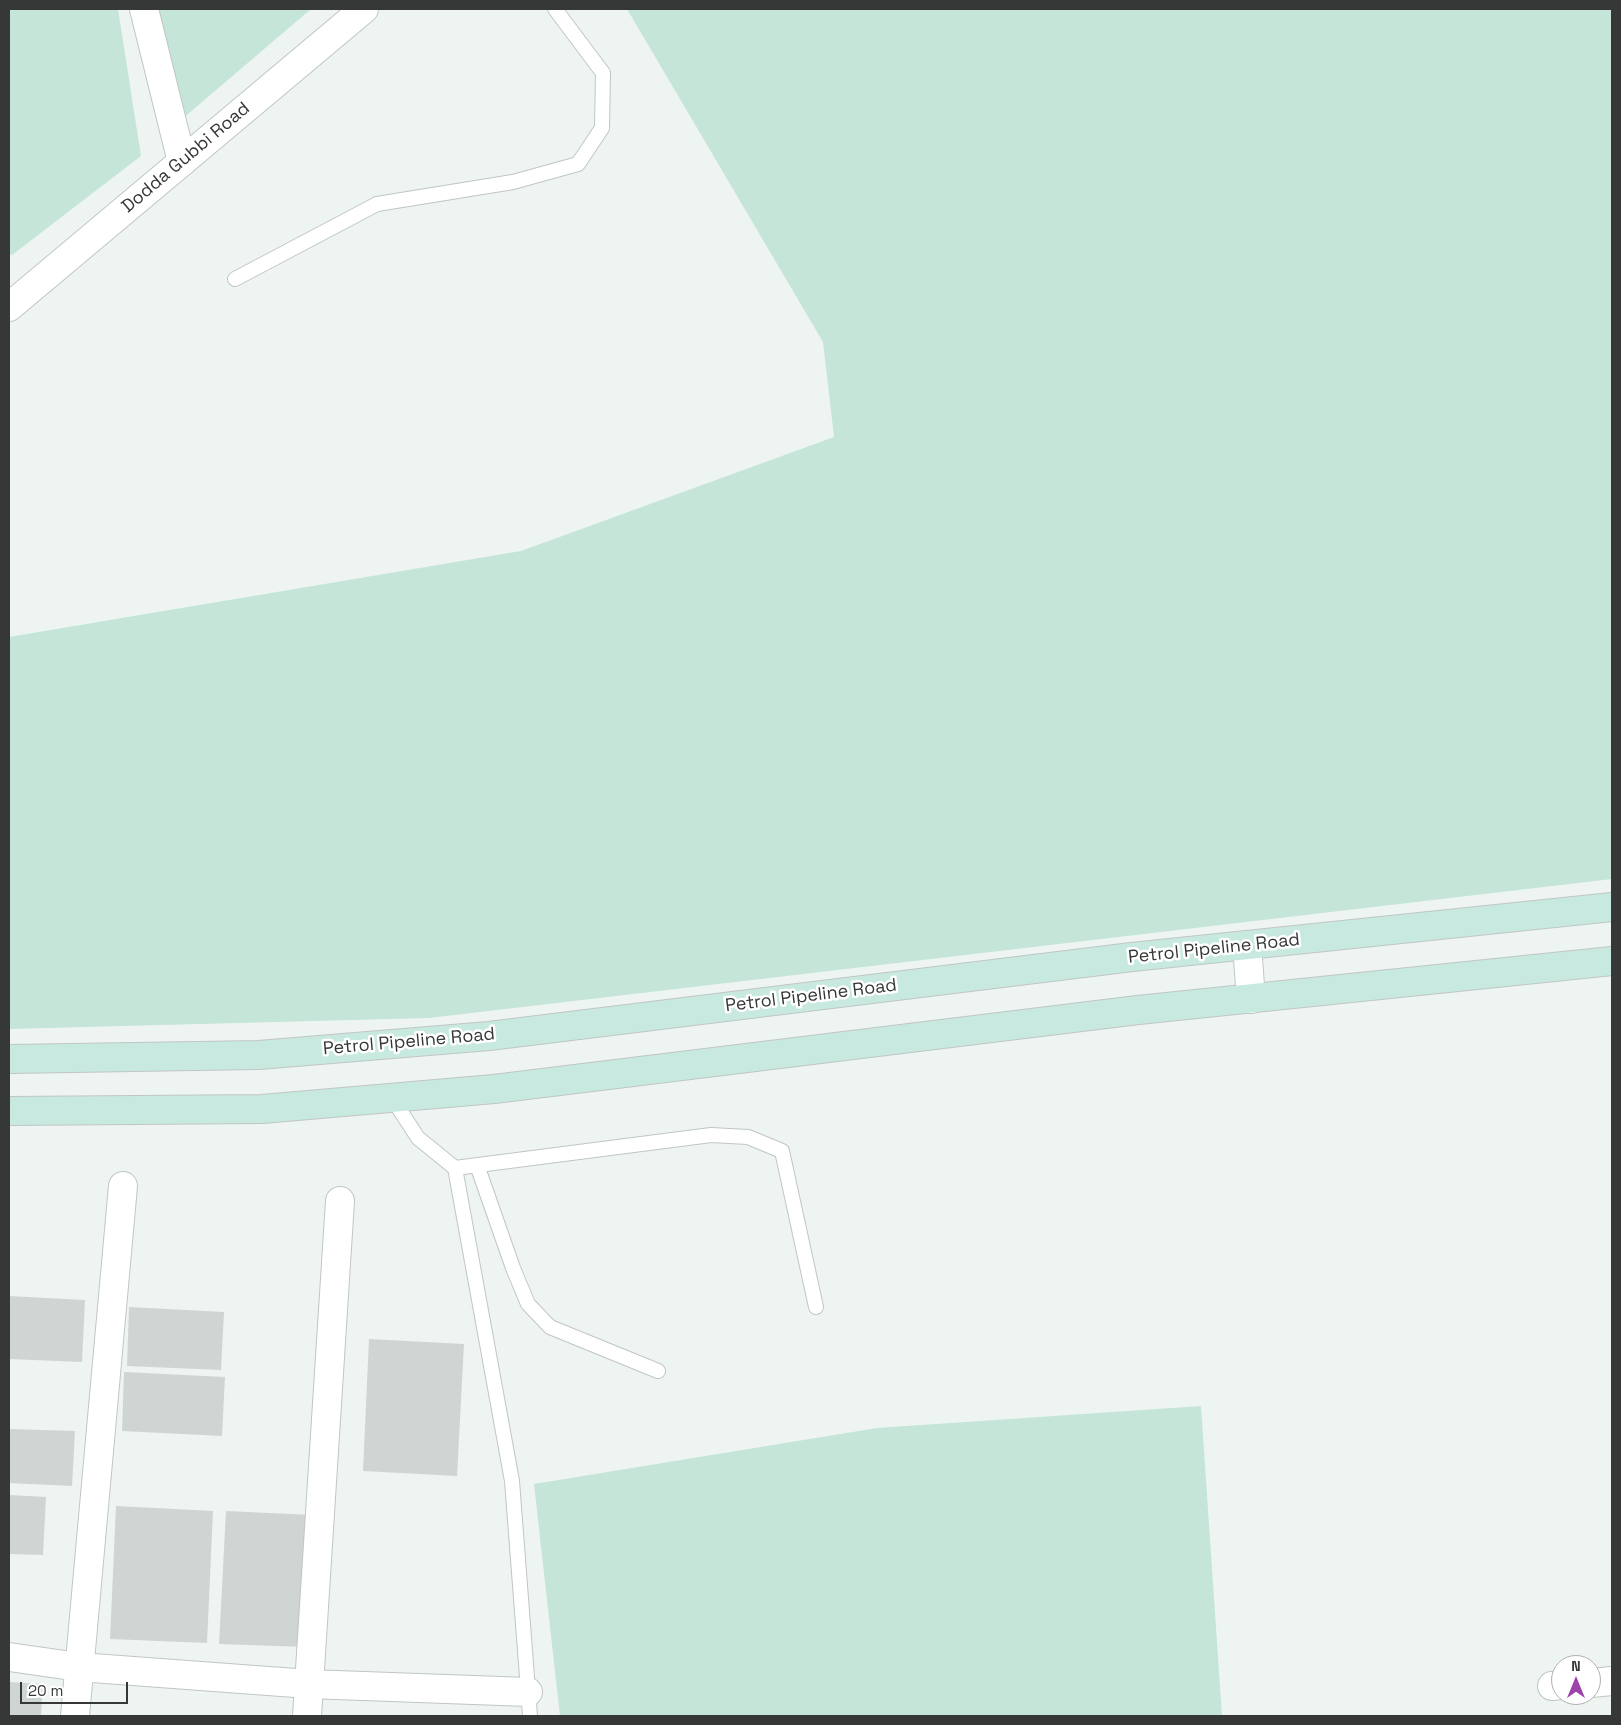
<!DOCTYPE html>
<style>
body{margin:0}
#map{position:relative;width:1621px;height:1725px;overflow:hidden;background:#eef4f2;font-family:"Space Grotesk",sans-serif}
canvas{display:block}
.frame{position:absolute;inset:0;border:10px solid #353837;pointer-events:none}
.north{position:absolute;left:1551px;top:1655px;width:50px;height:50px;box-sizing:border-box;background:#fff;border:1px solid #aeafaf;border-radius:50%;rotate:0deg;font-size:14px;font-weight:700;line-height:20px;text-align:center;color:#353837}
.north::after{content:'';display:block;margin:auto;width:18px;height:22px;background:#9e42ac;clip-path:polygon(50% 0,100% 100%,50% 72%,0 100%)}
.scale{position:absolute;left:20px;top:1682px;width:108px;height:22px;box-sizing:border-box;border:2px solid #353837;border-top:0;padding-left:6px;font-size:15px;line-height:18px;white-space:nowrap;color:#353837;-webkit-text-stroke:4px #fff;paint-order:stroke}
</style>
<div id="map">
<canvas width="1621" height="1725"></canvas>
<div class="frame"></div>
<div class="north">N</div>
<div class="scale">20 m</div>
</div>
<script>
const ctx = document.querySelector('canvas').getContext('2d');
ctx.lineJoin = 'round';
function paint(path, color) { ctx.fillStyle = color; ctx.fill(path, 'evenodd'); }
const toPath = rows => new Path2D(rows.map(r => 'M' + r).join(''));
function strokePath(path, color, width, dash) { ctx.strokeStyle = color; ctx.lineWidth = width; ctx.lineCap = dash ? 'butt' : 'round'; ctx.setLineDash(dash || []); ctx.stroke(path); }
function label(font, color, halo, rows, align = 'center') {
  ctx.font = font + ' "Space Grotesk",sans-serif'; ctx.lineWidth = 5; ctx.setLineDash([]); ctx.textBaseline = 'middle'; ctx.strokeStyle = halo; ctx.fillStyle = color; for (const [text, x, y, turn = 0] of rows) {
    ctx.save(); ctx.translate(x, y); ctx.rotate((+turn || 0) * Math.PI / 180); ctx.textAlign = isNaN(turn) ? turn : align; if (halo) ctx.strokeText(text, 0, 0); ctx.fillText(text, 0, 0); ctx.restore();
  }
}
const green = toPath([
 [9,9,118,9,141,156,12,255,9,254],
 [159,9,311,9,181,120],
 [627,9,1612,9,1612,879,429,1018,9,1029,9,637,521,551,834,437,823,342],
 [1201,1406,1222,1716,560,1716,534,1484,877,1428]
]);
const building = toPath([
 [9,1296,85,1300,82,1362,9,1359],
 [129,1307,224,1312,221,1370,127,1366],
 [369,1339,464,1344,457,1476,363,1471],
 [124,1372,225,1377,222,1436,122,1431],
 [9,1429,75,1431,72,1486,9,1483],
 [9,1495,46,1497,43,1555,9,1554],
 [116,1506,213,1511,207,1643,110,1639],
 [226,1511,313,1515,306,1647,219,1644],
 [9,1682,43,1684,41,1716,9,1716]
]);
const service = toPath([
 [235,279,377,204,513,182,578,164,602,128,603,73,555,9],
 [392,1098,418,1138,455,1168,711,1135,748,1137,782,1151,816,1307],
 [477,1165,513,1268,528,1304,550,1327,658,1371],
 [455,1168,512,1481,530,1716]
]);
const minor = toPath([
 [144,9,182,162],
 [9,1657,79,1667,309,1684,528,1692],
 [1591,1683,1612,1681],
 [1552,1686,1561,1685],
 [75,1716,123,1186],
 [307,1716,340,1201]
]);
const tertiary = toPath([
 [9,307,364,9],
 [1247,945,1251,999]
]);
const secondary = toPath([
 [9,1059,259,1055,489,1036,1132,957,1612,907],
 [9,1111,262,1109,494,1089,1138,1010,1612,961]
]);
const streetNames = [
 ["Dodda Gubbi Road",186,158,-40],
 ["Petrol Pipeline Road",1214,949,-6],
 ["Petrol Pipeline Road",811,996,-7],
 ["Petrol Pipeline Road",409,1042,-5]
];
paint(green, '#c5e5d9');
paint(building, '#cfd5d3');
strokePath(service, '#c0c6c4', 16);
strokePath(minor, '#c0c6c4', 30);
strokePath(tertiary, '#c0c6c4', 30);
strokePath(secondary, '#c0c6c4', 30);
strokePath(service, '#fff', 14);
strokePath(minor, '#fff', 28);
strokePath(tertiary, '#fff', 28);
strokePath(secondary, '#c8e9e0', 28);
label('18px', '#353837', '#fff', streetNames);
</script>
